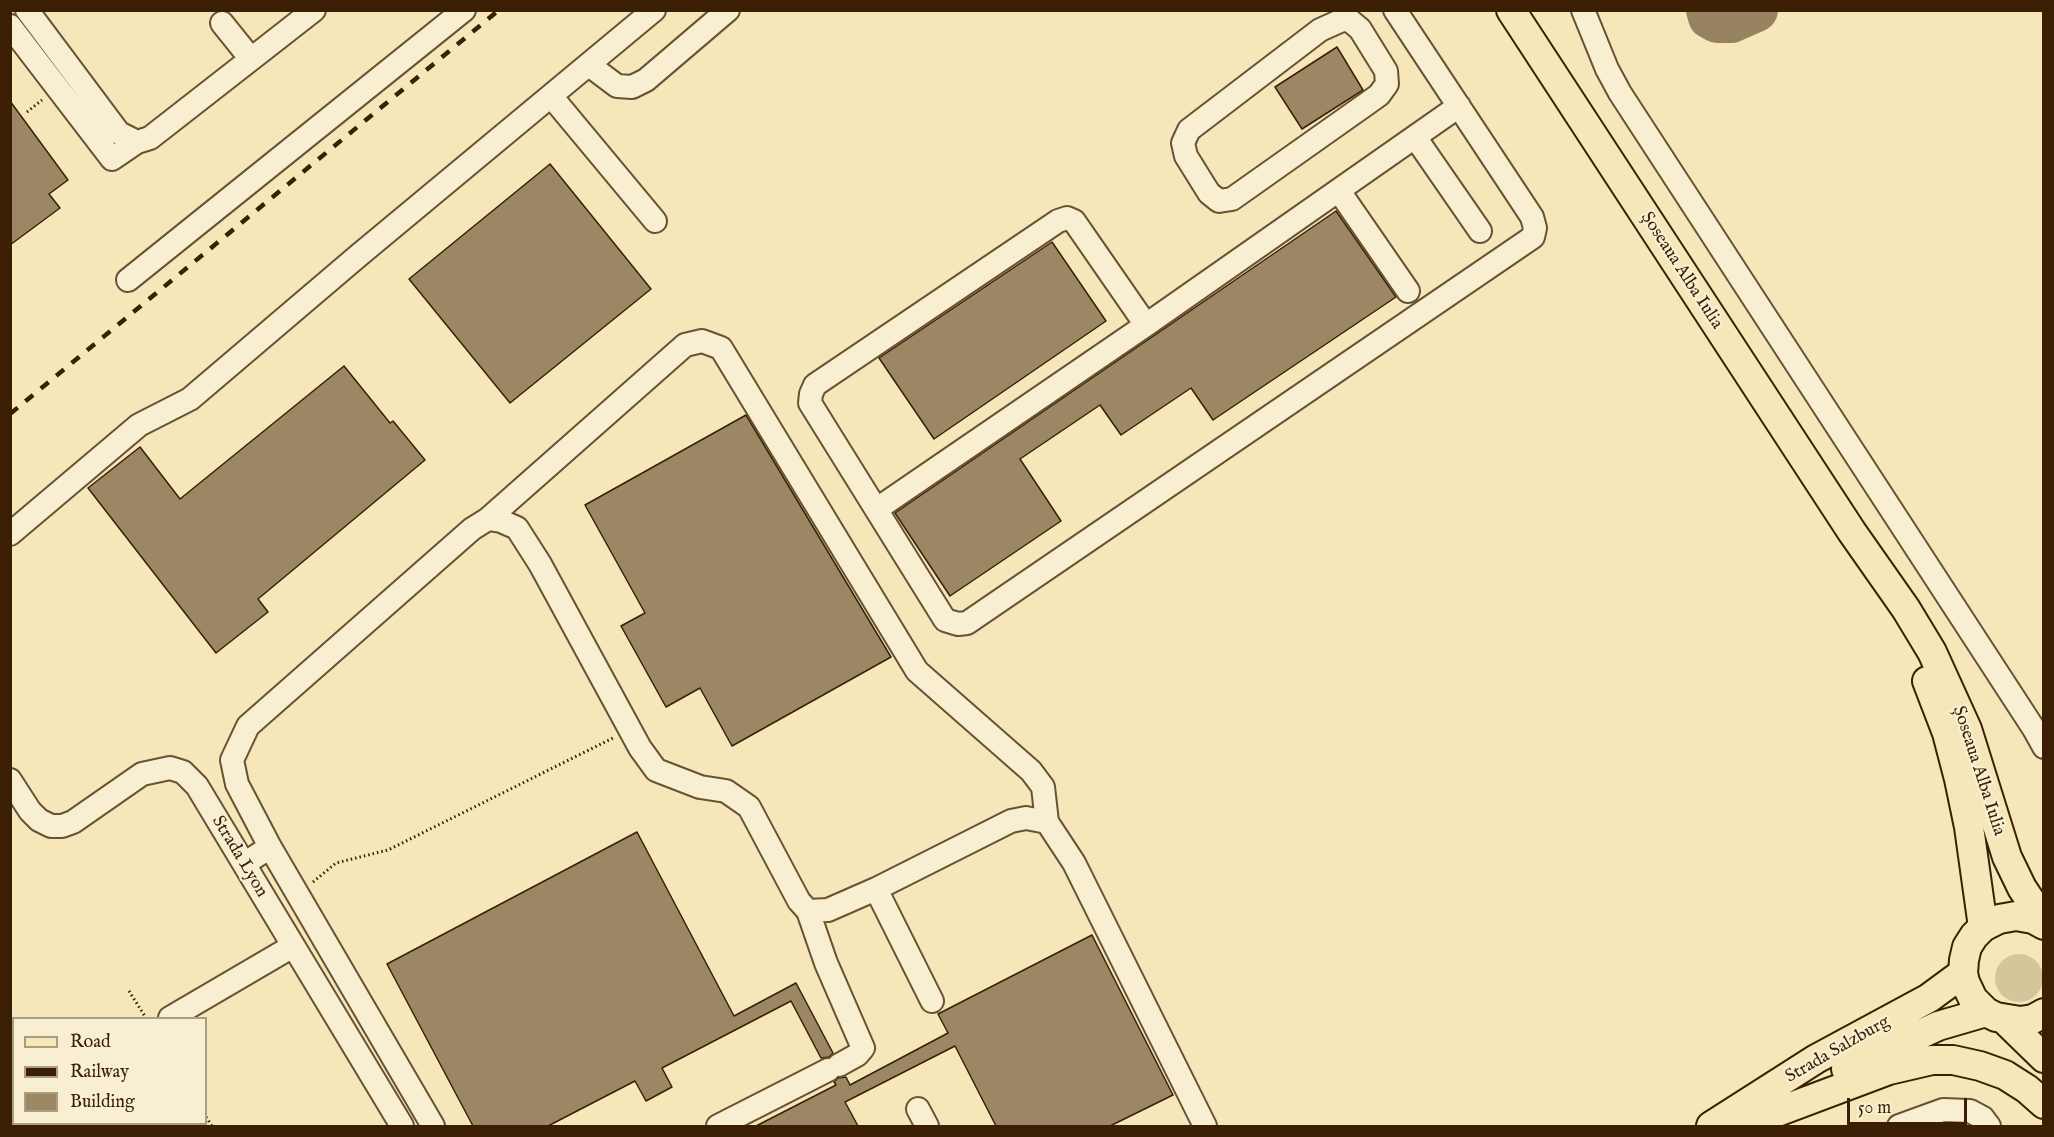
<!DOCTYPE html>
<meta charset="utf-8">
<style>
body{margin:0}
#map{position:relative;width:2054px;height:1137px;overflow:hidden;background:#f5e7ba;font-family:"IM FELL English",serif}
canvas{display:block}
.frame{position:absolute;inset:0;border:12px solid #3a1f05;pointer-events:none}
.legend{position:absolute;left:12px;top:1017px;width:195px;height:108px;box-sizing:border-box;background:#f8efd2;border:2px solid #ac9c80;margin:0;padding:8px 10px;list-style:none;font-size:18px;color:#3a1f05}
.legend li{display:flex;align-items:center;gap:12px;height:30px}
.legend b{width:30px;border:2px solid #ac9c80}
.scale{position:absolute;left:1847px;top:1098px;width:120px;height:27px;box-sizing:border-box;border:3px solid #3a1f05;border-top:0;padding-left:8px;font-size:18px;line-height:21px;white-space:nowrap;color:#3a1f05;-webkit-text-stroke:4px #f8efd2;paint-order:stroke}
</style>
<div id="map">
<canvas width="2054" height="1137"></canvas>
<div class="frame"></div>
<ul class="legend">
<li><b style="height:8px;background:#f5e7ba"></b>Road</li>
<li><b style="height:8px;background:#3a1f05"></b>Railway</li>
<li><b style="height:16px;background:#9b8763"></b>Building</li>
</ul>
<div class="scale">50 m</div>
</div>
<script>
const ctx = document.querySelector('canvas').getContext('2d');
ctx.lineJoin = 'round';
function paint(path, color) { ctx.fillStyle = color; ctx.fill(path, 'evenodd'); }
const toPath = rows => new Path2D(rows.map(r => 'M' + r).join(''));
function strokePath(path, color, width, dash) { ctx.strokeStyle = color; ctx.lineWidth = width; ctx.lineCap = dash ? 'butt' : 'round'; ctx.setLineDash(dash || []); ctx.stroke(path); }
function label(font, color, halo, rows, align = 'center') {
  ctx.font = font + ' "IM FELL English",serif'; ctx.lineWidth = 4.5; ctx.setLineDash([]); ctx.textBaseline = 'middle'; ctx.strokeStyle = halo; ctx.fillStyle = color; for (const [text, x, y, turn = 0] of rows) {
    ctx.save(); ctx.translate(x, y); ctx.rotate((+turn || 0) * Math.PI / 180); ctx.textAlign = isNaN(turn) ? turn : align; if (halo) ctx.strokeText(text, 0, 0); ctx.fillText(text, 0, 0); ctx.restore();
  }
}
const green = toPath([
 '1995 978a24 24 0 1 1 48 0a24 24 0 1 1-48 0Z'
]);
const taxiway = toPath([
 [1708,10,1710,17,1717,21,1731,21,1756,10]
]);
const building = toPath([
 [1337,47,1363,90,1302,129,1275,87,1337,47],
 [10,101,68,180,49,194,60,208,10,245,10,101],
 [550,164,651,289,510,403,409,279,550,164],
 [1336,211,1396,297,1213,420,1191,388,1121,435,1100,405,1020,459,1061,521,950,596,895,513,1336,211],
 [1052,242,1106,321,934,439,879,358,1052,242],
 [344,366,390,423,393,421,425,460,258,599,268,612,216,653,88,488,140,447,180,499,344,366],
 [746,415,891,657,732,746,700,688,666,707,621,626,645,613,585,505,746,415],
 [637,832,734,1016,796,983,833,1053,829,1057,821,1058,791,1001,662,1068,672,1087,646,1101,635,1081,548,1126,473,1126,387,964,637,832],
 [1092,935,1173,1095,1110,1126,996,1126,955,1046,845,1102,858,1126,756,1126,836,1085,834,1082,838,1078,846,1077,850,1085,948,1033,938,1014,1092,935]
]);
const path = toPath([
 [27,112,42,100],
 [313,882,336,863,388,850,613,738],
 [129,991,146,1018],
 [206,1117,212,1126],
 [182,1124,183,1126]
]);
const minor = toPath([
 [27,10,119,133,137,142,150,138,314,10],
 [1583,10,1607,69,1620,93,2034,729,2044,747],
 [1348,19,1360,29,1386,71,1387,84,1379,95,1365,105,1232,199,1219,201,1209,193,1186,156,1183,143,1189,130,1320,30,1340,21,1348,19],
 [222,23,251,59],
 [10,26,112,159,137,142],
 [589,65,617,86,632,87,646,80,728,10],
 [551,96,655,221],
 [1415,137,1480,231],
 [1339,191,1408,291],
 [128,280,464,10],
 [1146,325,1074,221,1067,218,1058,221,815,385,811,394,810,403,945,620,958,624,967,623,1533,237,1535,228,1532,217,1395,10],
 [877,509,1146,325,1459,106],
 [488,519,685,345,702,341,721,348,917,671,1031,771,1043,787,1047,822],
 [10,534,139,425,190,399,358,256,654,10],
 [10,780,30,811,39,820,51,826,62,826,73,822,142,774,170,768,183,772,197,786,402,1126],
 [270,847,433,1126],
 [244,864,270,847,237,784,232,760,248,726,472,529,488,519,501,521,517,528,540,564,640,748,656,770,700,787,726,791,749,807,799,901,808,911,828,910,876,889,1011,821,1026,818,1047,822,1074,863,1205,1126],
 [876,889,932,1001],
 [808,911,826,963,863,1048,857,1055,839,1065],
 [170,1018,293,946],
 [918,1109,927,1126],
 [10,1115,14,1113],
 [74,1124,75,1126],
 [718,1126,828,1070],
 [1899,1126,1943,1110,1970,1111,1983,1118,1989,1126]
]);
const major = toPath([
 [1511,10,1852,532,1906,609,1932,652,1967,729,2007,857,2022,888,2044,921],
 [1927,681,1947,733,1959,779,1969,827,1983,927],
 [2044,925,2033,919,2016,916,1999,919,1983,927,1974,936,1967,947,1964,960,1963,973,1965,982,1973,999,1986,1012,1996,1017,2020,1021,2033,1019,2044,1013],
 [2006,1021,2044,1058],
 [1846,1069,1938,1026,1986,1012],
 [1711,1126,1816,1059,1929,998,1963,973],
 [1740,1126,1889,1070,1932,1060,1953,1060,1980,1066,2005,1075,2027,1089,2044,1104]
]);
const rail = toPath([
 [10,414,499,10]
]);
const streetNames = [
 ["Șoseaua Alba Iulia",1681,271,57],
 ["Șoseaua Alba Iulia",1978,771,72],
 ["Strada Lyon",239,857,59],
 ["Strada Salzburg",1838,1050,-30]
];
paint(green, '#d5c59b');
strokePath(taxiway, '#988360', 44);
paint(building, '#9b8763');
strokePath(building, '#3a1f05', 1.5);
strokePath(minor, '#695132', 26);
strokePath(major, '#3a1f05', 32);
strokePath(path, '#3a1f05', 3, [1.5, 3]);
strokePath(minor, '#f8efd2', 22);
strokePath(major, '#f5e7ba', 28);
strokePath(rail, '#3a1f05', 4.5, [10, 10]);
label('18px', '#3a1f05', '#f8efd2', streetNames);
</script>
